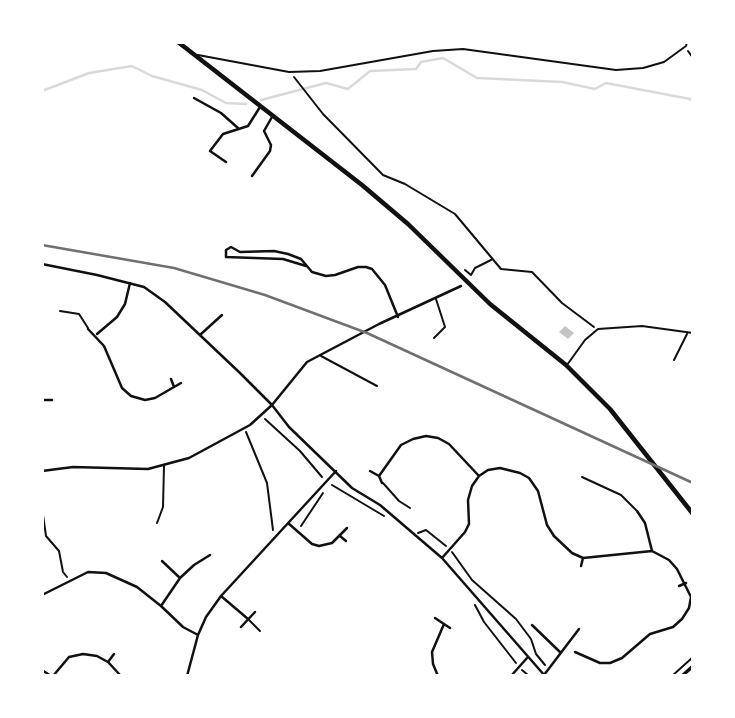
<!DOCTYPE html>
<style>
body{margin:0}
#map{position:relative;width:735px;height:718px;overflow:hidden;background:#fff;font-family:Barlow,sans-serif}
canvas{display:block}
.frame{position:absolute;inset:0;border:44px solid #fff;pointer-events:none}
</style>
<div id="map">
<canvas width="735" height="718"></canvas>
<div class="frame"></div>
</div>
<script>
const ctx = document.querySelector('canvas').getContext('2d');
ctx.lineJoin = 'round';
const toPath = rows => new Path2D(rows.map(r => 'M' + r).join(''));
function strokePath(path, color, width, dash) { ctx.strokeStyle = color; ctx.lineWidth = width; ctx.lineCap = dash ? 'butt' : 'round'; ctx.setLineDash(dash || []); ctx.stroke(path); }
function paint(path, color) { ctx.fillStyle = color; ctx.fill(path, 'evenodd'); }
const stream = toPath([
 [42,91,89,73,132,66,152,76,202,90,226,103,246,104],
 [261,100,326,83,348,89,370,71,416,69,421,62,443,58,477,78,562,82,595,89,606,83,690,99,693,102]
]);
const building = toPath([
 [565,326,574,333,568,339,559,332]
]);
const path = toPath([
 [688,51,693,58],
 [294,77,323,114,383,175,405,184,455,214,501,269,532,272,562,303,594,327],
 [465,270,471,275,475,268,491,260],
 [265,419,300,451,322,477],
 [246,432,267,483,273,530],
 [332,485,384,516],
 [42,508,46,536,59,551,63,572,67,577],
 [301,526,323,493],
 [418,533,426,530,446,546],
 [452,552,472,580,516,619,531,639,536,654,545,665],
 [475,605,484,622,516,663],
 [522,670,529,676],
 [672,676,693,657]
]);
const service = toPath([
 [198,55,289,72,320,71,433,51,463,49,616,70,643,68,664,62,686,46,687,42],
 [60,311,79,314,88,328],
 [434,338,445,327,436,299],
 [321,356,377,386],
 [674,360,687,334],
 [567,365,585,340,598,329,642,326,693,333],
 [582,477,621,495,636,510],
 [383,483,399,501,410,508],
 [157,523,163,507,164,466],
 [249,620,260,631]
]);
const minor = toPath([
 [194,98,221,113,238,128],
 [226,162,210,151,223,134,248,126,260,107],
 [252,176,270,151,271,145,264,131,272,117],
 [42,264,97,275,144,287,165,302,240,373,272,405,289,427,352,488,380,505,442,558,545,676],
 [306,266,283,259,226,257,226,250,231,247,240,252,274,251,288,254,301,259,312,272,326,276,335,275,358,267,366,267,372,269,385,285,398,317],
 [88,329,104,346,122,388,131,396,145,400,155,398,181,383],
 [97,334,117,317,125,304,130,283],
 [201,334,222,315],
 [171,379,174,387],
 [42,400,52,400],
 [42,471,73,467,148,469,189,458,250,425,272,405,307,362,379,324,461,286],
 [370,471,379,476,382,483],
 [379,476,401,445,413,439,426,436,438,438,449,444,479,476],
 [637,511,645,523,652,551],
 [288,523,312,544,319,546,332,543,347,528],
 [340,536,346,541],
 [442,558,465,532,469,524,468,500,472,486,479,476,488,470,500,468,520,473,529,478,538,491,547,525,554,536,572,553,583,558,652,551,669,560,677,569,691,597,689,608,682,619,673,627,650,634,622,658,610,663,600,663,575,652],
 [162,561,180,578],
 [581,566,583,558],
 [679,586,686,583],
 [42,595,88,572,106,573,137,587,161,606,183,627,198,635],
 [221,596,248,619],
 [161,606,180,578,194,565,210,555],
 [435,618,450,628],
 [532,625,561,653],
 [241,627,255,612],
 [108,662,114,654],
 [42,670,51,676],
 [544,675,579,629],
 [53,676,69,657,83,654,97,656,108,662,121,676],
 [187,676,198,635,206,617,221,596,336,471],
 [438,676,433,664,432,652,444,624],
 [511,676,527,658]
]);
const tertiary = toPath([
 [682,676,693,666]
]);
const primary = toPath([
 [178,42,362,185,408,224,490,304,566,365,610,409,693,514]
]);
const rail = toPath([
 [42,245,174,268,265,295,367,333,693,483]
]);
strokePath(stream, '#d9d9d9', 2.5);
paint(building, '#c4c4c4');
strokePath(path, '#111', 2);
strokePath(service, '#111', 2);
strokePath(minor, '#111', 2.5);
strokePath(tertiary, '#111', 3.5);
strokePath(primary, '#111', 4.5);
strokePath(rail, '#707070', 2.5);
</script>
